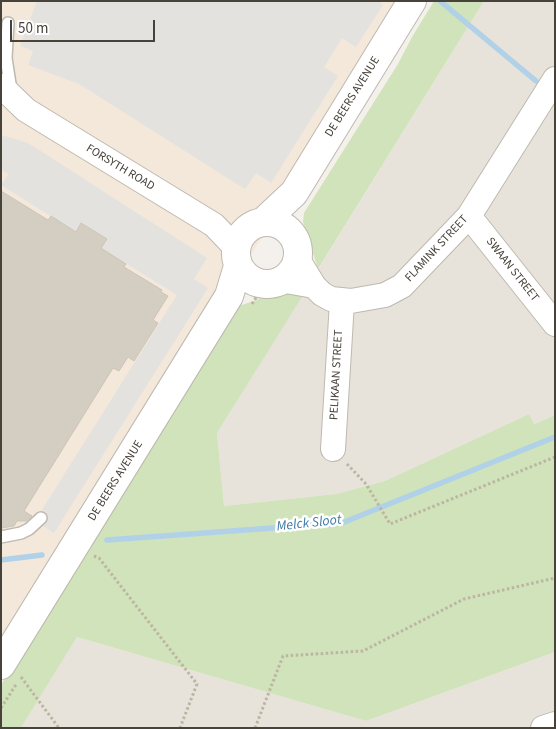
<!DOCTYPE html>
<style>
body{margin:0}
#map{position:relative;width:556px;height:729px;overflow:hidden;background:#f4f1ec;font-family:"Source Sans 3",sans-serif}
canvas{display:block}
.frame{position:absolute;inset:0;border:2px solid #47423a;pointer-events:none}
.scale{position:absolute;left:10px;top:20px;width:145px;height:22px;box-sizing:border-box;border:2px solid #47423a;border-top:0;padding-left:6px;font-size:15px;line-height:18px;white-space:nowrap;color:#47423a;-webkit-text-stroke:4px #fff;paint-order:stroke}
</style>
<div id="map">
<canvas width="556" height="729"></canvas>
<div class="frame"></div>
<div class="scale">50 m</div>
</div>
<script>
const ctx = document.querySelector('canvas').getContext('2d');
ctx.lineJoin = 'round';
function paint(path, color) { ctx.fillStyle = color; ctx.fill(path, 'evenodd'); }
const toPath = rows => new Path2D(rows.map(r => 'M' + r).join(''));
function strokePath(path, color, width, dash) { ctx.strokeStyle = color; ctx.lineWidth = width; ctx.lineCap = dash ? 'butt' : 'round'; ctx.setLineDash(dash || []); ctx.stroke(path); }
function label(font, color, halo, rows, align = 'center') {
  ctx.font = font + ' "Source Sans 3",sans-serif'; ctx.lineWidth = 5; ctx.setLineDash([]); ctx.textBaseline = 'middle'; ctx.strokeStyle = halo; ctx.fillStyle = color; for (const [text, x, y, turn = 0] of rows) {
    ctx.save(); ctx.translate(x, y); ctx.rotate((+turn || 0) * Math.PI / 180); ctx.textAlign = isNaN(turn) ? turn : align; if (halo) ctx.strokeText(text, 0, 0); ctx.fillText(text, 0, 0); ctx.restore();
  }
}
const residential = toPath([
 [484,1,555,1,555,415,533,424,529,414,385,481,336,494,224,506,217,433],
 [77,637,366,721,555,652,555,728,21,728]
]);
const commercial = toPath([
 [1,1,408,1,1,659]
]);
const green = toPath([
 [434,1,484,1,318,269,303,222,304,213,398,64,412,37],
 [305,292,217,433,224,506,336,494,385,481,529,414,534,424,555,415,555,652,366,721,77,637,21,728,1,728,1,685,236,307,268,296]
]);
const parking = toPath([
 [37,1,378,1,383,5,356,47,342,38,324,67,338,76,271,183,256,173,245,189,79,84,28,65,33,51,20,46],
 [1,135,28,143,207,258,194,279,208,288,54,533,35,521,177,295,101,248,106,239,82,223,76,232,1,185,9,174,1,170]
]);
const stream = toPath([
 [440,1,536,81],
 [107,540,342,523,555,437],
 [1,560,42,555]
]);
const building = toPath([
 [1,191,48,220,51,216,76,232,81,223,107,239,101,248,126,264,124,267,162,290,161,292,168,296,153,320,158,323,134,361,128,357,119,371,113,368,24,511,32,516,26,521,17,521,14,526,1,528,1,191]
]);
const path = toPath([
 [252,304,262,288],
 [347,464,366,484,390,524,555,457],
 [94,556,99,558,197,684,180,728],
 [21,677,59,728],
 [1,708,17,683],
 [255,728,283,656,363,651,464,599,555,578]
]);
const service = toPath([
 [8,23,6,58,11,90],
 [1,537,21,533,29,529,41,518]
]);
const minor = toPath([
 [1,86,26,110,214,225,236,248],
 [469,216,555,324],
 [297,258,314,286,322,294,331,299,351,301,385,295,402,286,469,216,555,79],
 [280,280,314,286],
 [333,449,342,302],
 [543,728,555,724]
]);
const tertiary = toPath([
 [263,222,294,193,412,1],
 '236 253a31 31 0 1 1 62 0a31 31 0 1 1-62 0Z',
 [1,665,229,296,238,266]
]);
const streetNames = [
 ["DE BEERS AVENUE",353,97,-58],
 ["FORSYTH ROAD",120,168,31],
 ["FLAMINK STREET",437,249,-47],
 ["SWAAN STREET",512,270,52],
 ["PELIKAAN STREET",337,375,-87],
 ["DE BEERS AVENUE",116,481,-58]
];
const waterNames = [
 ["Melck Sloot",309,524,-6]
];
paint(residential, '#e7e3da');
paint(commercial, '#f3e8da');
paint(green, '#d0e3ba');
paint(parking, '#e3e2df');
strokePath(stream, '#b0d1e8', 5.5);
paint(building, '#d4cdc2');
strokePath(building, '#cec5b6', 1);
strokePath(service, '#beb9af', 14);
strokePath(minor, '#beb9af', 26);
strokePath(tertiary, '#beb9af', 30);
strokePath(path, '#beb4a2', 3, [2.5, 2.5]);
strokePath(service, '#fff', 11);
strokePath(minor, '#fff', 24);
strokePath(tertiary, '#fff', 28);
label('12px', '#47423a', '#fff', streetNames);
label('italic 14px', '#3f7ba7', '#fff', waterNames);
</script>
